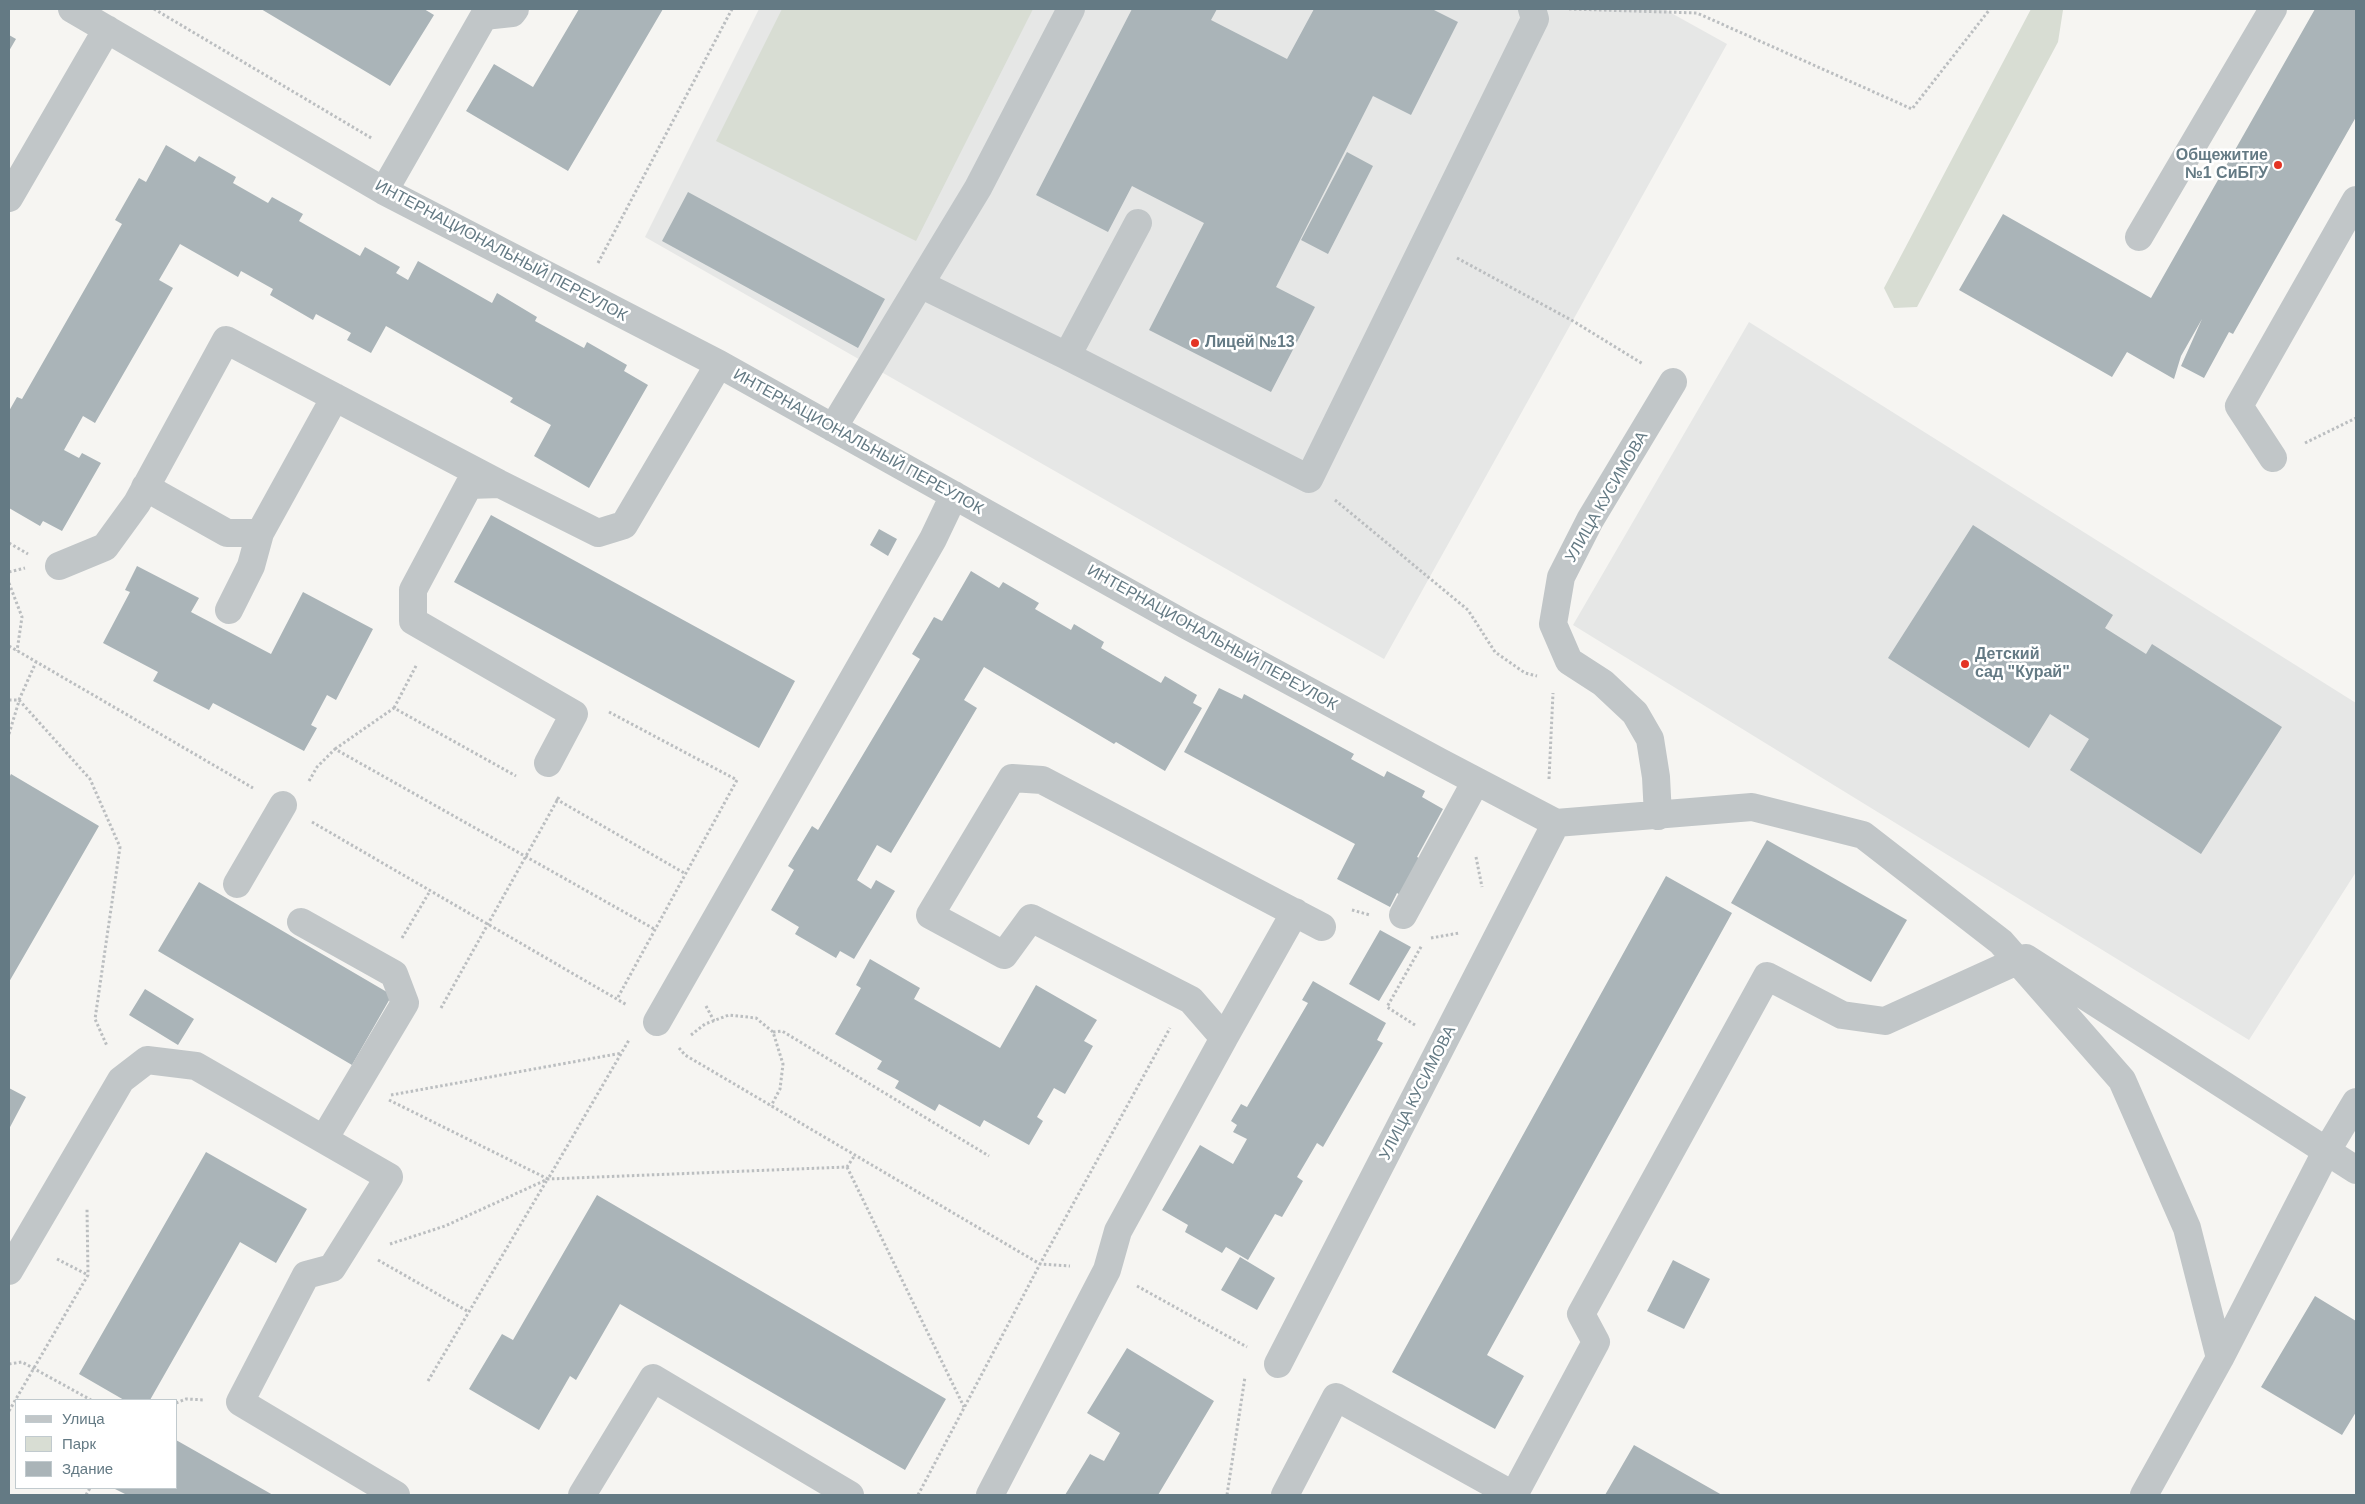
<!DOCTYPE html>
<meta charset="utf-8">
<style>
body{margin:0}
#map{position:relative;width:2365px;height:1504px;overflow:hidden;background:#f6f5f2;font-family:Helvetica,sans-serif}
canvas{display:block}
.frame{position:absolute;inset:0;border:10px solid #647a84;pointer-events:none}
.legend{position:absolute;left:15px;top:1399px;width:162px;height:90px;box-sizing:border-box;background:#fff;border:1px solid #c1cace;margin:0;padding:6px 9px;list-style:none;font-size:15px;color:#647a84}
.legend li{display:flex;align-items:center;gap:10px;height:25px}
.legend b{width:25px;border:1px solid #c1cace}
</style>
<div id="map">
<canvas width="2365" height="1504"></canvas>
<div class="frame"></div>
<ul class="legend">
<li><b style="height:6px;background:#c1c6c8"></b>Улица</li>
<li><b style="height:14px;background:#d8ddd3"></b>Парк</li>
<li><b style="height:14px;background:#aab4b8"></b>Здание</li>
</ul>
</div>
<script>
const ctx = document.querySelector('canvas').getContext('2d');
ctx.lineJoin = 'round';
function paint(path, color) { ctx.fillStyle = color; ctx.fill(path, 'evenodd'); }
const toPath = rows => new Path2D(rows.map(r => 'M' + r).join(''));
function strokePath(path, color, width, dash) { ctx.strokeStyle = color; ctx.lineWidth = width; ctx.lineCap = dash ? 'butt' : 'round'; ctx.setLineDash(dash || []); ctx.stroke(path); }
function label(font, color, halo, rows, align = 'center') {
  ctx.font = font + ' Helvetica,sans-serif'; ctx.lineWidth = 5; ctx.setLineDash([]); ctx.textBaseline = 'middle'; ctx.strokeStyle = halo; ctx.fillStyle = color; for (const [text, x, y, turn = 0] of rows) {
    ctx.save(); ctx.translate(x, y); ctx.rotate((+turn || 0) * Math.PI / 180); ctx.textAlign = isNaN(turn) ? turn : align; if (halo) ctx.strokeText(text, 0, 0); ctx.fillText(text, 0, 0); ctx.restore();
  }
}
const built = toPath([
 [759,9,1664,9,1727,44,1384,659,645,237],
 [1749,322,2356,703,2356,872,2249,1040,1573,625]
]);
const green = toPath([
 [782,9,1033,9,916,241,716,141],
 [2031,9,2063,10,2058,42,1917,307,1894,308,1884,288]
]);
const building = toPath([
 [261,9,424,9,434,15,390,86],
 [579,9,663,9,568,171,466,111,494,64,533,87],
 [1132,9,1217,9,1211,20,1287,59,1314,9,1432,9,1458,22,1411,115,1373,96,1276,287,1315,307,1271,392,1149,330,1204,223,1132,186,1108,232,1036,195],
 [2315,9,2356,9,2356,117,2233,334,2229,332,2204,378,2181,366,2202,319,2181,356,2174,379,2127,352,2112,377,1959,290,2003,214,2151,298],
 [9,35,16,39,9,51],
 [166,145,195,162,199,156,236,177,233,183,268,203,272,197,303,214,299,221,360,256,365,247,400,267,396,273,408,280,418,261,492,303,497,293,537,317,535,321,584,348,587,342,627,365,624,371,648,385,589,488,534,456,551,425,510,402,513,398,386,326,371,353,347,340,351,333,316,314,313,320,270,295,273,289,241,271,238,277,180,244,159,280,173,288,95,423,83,416,64,450,79,458,82,453,101,463,62,531,43,521,40,526,9,508,9,411,17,397,22,399,122,224,115,220,139,178,146,182],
 [1347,152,1373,166,1328,254,1301,240],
 [688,192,885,299,858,348,662,241],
 [491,515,795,681,759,748,454,582],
 [1973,525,2113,615,2105,628,2146,654,2152,644,2282,727,2201,854,2070,770,2089,739,2050,714,2029,748,1888,658],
 [879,529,897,539,888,556,870,545],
 [137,566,199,598,191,612,271,654,303,592,373,629,336,700,327,695,311,725,317,728,304,751,213,703,209,710,153,681,158,672,103,643,130,592,125,590],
 [971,571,999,588,1003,582,1039,603,1035,609,1071,630,1074,624,1104,642,1101,648,1161,683,1165,676,1197,695,1193,703,1202,708,1165,771,1116,742,1114,744,984,667,964,700,977,708,891,853,877,845,857,880,871,889,876,880,895,891,854,959,840,951,836,958,795,934,799,927,771,910,794,870,788,866,812,826,818,830,920,659,912,654,934,617,942,621],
 [1219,688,1242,699,1244,694,1354,754,1351,759,1384,777,1387,771,1425,791,1422,797,1443,809,1417,857,1423,860,1403,897,1397,893,1390,907,1337,879,1355,844,1184,752],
 [11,774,99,826,9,982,9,778],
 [1767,840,1907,920,1871,982,1731,903],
 [1666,876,1732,913,1487,1355,1524,1376,1495,1429,1392,1372],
 [199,882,392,995,352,1065,158,951],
 [1380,930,1411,947,1379,1001,1349,984],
 [870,959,920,988,914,999,1000,1048,1036,985,1097,1020,1084,1041,1093,1046,1065,1094,1054,1088,1037,1117,1043,1121,1029,1145,984,1120,980,1127,939,1104,935,1111,895,1088,899,1081,877,1069,882,1061,835,1034,861,988,856,985],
 [1313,981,1386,1023,1377,1040,1383,1043,1323,1147,1317,1143,1297,1177,1303,1181,1282,1217,1275,1214,1248,1260,1226,1247,1222,1253,1185,1232,1188,1225,1162,1210,1200,1145,1233,1164,1247,1139,1233,1132,1237,1125,1231,1121,1241,1104,1247,1107,1308,1003,1302,1000],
 [145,989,194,1019,178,1045,129,1015],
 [9,1088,26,1097,9,1129],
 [206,1152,307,1209,276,1263,240,1242,150,1400,124,1400,79,1374],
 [597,1195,946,1399,905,1470,620,1304,576,1380,570,1376,539,1430,469,1389,502,1334,513,1340],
 [1240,1257,1275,1278,1257,1310,1221,1290],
 [1673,1260,1710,1279,1684,1329,1647,1311],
 [2315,1296,2356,1321,2356,1412,2342,1435,2261,1387],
 [1127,1348,1214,1401,1158,1495,1065,1495,1090,1454,1104,1461,1120,1433,1087,1413],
 [176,1440,273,1495,127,1495,113,1488,176,1488],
 [1634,1445,1722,1495,1605,1495]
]);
const path = toPath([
 [154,9,373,139],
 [1569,9,1697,13,1912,109,1990,9],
 [1457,258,1573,321,1643,364],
 [598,263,732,9],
 [2305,443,2356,418],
 [1335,500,1468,610,1495,652,1525,673,1537,676],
 [9,543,28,554],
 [9,572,25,568],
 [9,583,22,617,17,651],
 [9,646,253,788],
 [9,700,19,700,36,662],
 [19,700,90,779,120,847,95,1019,107,1046],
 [394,708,417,664],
 [609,712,737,780,617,999],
 [9,734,19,701],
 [335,749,394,708,516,776],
 [1549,779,1553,693],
 [309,781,317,767,335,749,656,930],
 [556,799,686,874],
 [312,822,627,1005],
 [1476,857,1482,887],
 [1352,910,1370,915],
 [402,938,430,891],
 [1431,938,1459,933],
 [706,1006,714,1021],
 [441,1008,559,797],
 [1415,1025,1387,1007,1422,945],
 [773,1032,782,1031,989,1156],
 [691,1035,705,1024,729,1015,756,1018,773,1032,783,1064,780,1089,771,1106],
 [679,1048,685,1055,1040,1264,1070,1266],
 [391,1095,622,1053],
 [389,1100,548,1179,629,1040],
 [847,1167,964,1407],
 [390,1244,445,1226,548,1179,847,1167,855,1155],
 [57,1259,88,1275],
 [378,1260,469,1312],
 [1137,1286,1247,1347],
 [9,1364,22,1362,91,1400],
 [428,1381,547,1180],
 [176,1403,186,1399,205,1400],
 [9,1411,88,1275,87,1208],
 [86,1495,90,1488],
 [918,1495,1040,1264,1170,1028],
 [1227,1495,1245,1377]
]);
const minor = toPath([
 [72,9,384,191,719,364,1188,626,1440,762,1556,823,1752,807,1863,835,2001,942,2122,1080,2187,1228,2220,1358],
 [384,191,484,16,512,13,515,9],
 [9,198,107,29],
 [1138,223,1067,356,1309,479,1535,19,1532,9],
 [2139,237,2273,9],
 [920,284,1067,356],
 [833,428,978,188,1071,9],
 [2273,458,2239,406,2356,200],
 [145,487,227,533,260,533],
 [59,566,105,547,137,503,226,340,498,483],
 [229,610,251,566,260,533,335,397],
 [548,763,574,714,413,621,413,590,469,485,500,484,598,533,624,525,719,364],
 [1658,816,1656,777,1650,739,1635,713,1603,683,1569,661,1553,624,1561,577,1590,520,1673,382],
 [237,884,283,805],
 [1403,915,1476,781],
 [301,922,394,974,405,1003,324,1139],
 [2026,958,2356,1170],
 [657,1022,933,539,954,495],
 [1224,1038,1295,912],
 [9,1271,121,1080,147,1060,196,1066,389,1177,332,1268,306,1275,240,1402,396,1495],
 [1278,1364,1556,823],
 [582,1495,653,1378,850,1495],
 [990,1495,1107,1270,1118,1231,1224,1038,1191,1000,1031,918,1004,955,930,915,1012,778,1042,780,1322,927],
 [1285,1495,1336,1397,1513,1495],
 [1514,1495,1596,1342,1581,1314,1767,976,1842,1015,1885,1021,2017,961],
 [2144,1495,2220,1358,2326,1152,2356,1102]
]);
const markers = [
 [2278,165,5,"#e43424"],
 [1195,343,5,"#e43424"],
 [1965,664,5,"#e43424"]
];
const poiNames = [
 ["Общежитие",2268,156,"right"],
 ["№1 СиБГУ",2268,174,"right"],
 ["Лицей №13",1205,343],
 ["Детский",1975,655],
 ["сад \"Курай\"",1975,673]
];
const streetNames = [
 ["ИНТЕРНАЦИОНАЛЬНЫЙ ПЕРЕУЛОК",501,251,28],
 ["ИНТЕРНАЦИОНАЛЬНЫЙ ПЕРЕУЛОК",858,442,29],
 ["УЛИЦА КУСИМОВА",1607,497,-60],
 ["ИНТЕРНАЦИОНАЛЬНЫЙ ПЕРЕУЛОК",1212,638,29],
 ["УЛИЦА КУСИМОВА",1418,1093,-63]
];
paint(built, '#e6e7e6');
paint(green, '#d8ddd3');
paint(building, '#aab4b8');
strokePath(path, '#bbbec0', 3, [2.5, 2.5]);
strokePath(minor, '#c1c6c8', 28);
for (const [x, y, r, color] of markers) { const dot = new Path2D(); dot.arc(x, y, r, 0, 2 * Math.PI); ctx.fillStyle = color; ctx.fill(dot); strokePath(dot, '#fff', 2); }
label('bold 16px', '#647a84', '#fff', poiNames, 'left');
label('16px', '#647a84', '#fff', streetNames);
</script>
